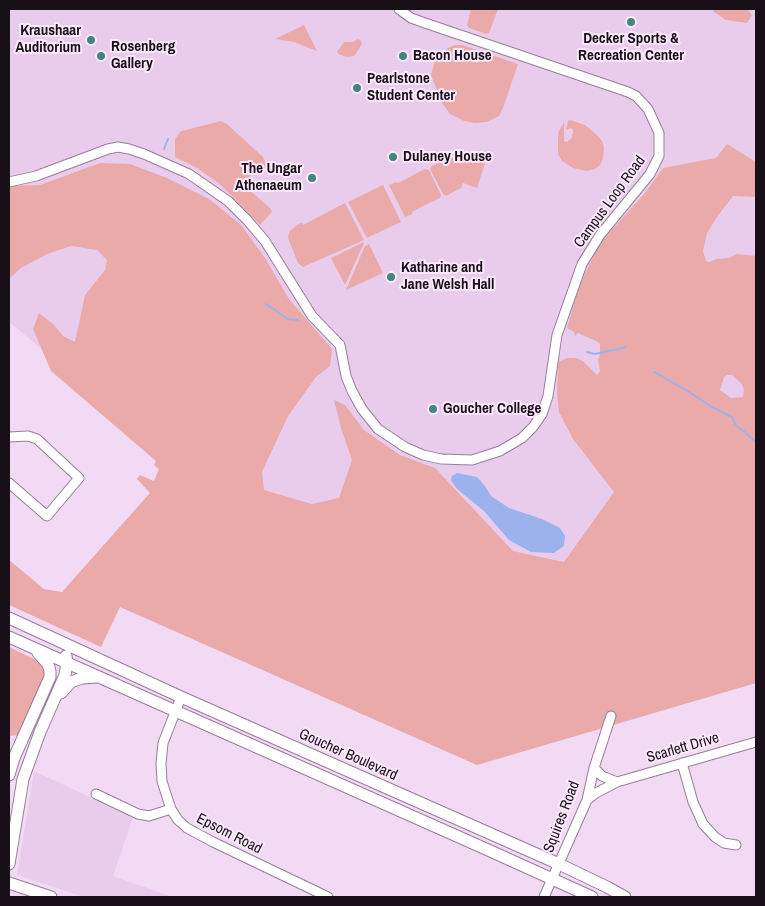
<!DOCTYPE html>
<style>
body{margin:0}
#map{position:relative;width:765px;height:906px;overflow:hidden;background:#f2daf4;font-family:"Archivo Narrow",sans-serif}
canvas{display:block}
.frame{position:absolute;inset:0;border:10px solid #180f18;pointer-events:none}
</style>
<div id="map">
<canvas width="765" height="906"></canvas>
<div class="frame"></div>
</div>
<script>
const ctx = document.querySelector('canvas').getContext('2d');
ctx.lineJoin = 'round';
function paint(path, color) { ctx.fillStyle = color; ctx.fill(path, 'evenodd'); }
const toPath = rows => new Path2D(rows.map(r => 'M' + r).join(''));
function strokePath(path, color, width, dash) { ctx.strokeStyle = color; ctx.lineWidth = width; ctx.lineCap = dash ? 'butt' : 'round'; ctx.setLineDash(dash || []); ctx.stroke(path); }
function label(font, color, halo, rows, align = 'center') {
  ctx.font = font + ' "Archivo Narrow",sans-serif'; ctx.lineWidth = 4; ctx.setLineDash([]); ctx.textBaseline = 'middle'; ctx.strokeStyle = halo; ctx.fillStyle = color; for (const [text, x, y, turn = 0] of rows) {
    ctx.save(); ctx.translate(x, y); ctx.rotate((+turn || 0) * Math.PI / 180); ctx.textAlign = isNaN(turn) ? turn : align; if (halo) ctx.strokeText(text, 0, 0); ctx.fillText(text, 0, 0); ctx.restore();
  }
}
const built = toPath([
 [9,9,756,9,756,683,477,765,167,461,43,350,9,322],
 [34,771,133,817,113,876,173,897,84,897,17,875]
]);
const green = toPath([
 [471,9,498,9,489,33,486,34,469,28,467,25],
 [713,9,747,9,752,15,747,23,726,20,714,12],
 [304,25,317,51,294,42,275,39],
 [358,39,361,41,362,44,354,56,347,57,340,55,337,52,344,42,353,42],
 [455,45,462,45,518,64,503,108,499,116,487,122,474,123,464,121,450,114,442,103,431,75,434,64,439,55,448,48],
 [570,120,585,125,598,136,602,141,604,147,603,159,600,165,595,169,587,171,573,168,562,161,558,154,558,133,564,122,564,141,567,142,572,138,573,130,571,128,566,130,568,121],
 [221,121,227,124,263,157,267,167,255,170,246,182,247,188,270,208,272,212,260,225,220,184,197,168,175,157,175,139,181,131],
 [727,144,756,162,756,197,733,196,717,217,707,233,703,251,706,261,709,262,717,259,729,258,737,254,756,256,756,683,477,765,120,607,101,647,9,605,9,560,44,589,62,592,150,493,137,479,140,475,154,481,159,469,154,465,156,461,51,371,33,329,39,313,54,325,63,336,75,342,85,295,105,270,107,260,97,250,71,246,47,254,21,268,9,279,9,186,40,185,100,163,130,164,167,178,209,199,241,225,265,258,289,299,332,349,330,366,316,377,288,416,262,472,264,490,312,504,339,498,352,460,341,428,334,400,345,405,364,430,400,455,435,468,513,551,564,562,614,492,573,439,559,412,557,393,558,362,567,358,576,358,583,361,597,375,600,371,598,360,600,354,600,344,596,341,578,333,575,336,574,332,567,328,579,286,600,243,645,193,663,168,716,158],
 [727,375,732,375,742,384,744,390,743,397,731,398,720,390,724,377],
 [485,156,487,157,477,188,463,183,461,188,446,196,443,194,430,169,432,166,449,158],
 [425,169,429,170,441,195,440,198,421,207,412,212,413,214,405,217,389,185,396,182,398,183],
 [383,185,401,222,367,238,348,202],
 [345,203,364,240,303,267,298,263,288,238,289,232,298,224,302,223,303,225],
 [364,242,364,243,345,285,331,258],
 [369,244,383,273,346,290,365,246],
 [9,647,38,661,46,666,47,673,20,735,9,736]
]);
const water = toPath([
 [457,473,477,477,485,486,491,496,509,508,542,519,560,528,565,536,564,546,554,553,531,552,509,540,484,511,457,489,451,480,452,476]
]);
const stream = toPath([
 [164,149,168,139],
 [266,304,288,319,298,320],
 [587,352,595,354,626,347],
 [654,372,686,390,712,407,732,417,736,425,756,442]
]);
const street = toPath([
 [9,182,36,176,108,149,118,147,129,149,144,154,189,174,228,201,248,221,265,241,312,316,340,345,346,376,352,391,362,409,378,429,405,447,423,455,441,459,472,460,500,451,522,438,533,427,542,414,548,396,557,335,582,264,600,235,650,174,659,156,659,133,648,109,636,96,628,92,428,24,411,18,399,9],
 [9,437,28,436,37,439,79,478,47,516,9,483],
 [181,697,163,743,161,764,162,781,166,794,171,809,178,820,187,828,213,842,328,897],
 [682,763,693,802,703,824,715,837,724,843,736,845],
 [594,768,602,776,617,782],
 [96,794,138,814,149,816,171,809],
 [587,800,596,793,617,782,756,742],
 [544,897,587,800,594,768,611,716]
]);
const secondary = toPath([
 [9,618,181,697,559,864,607,887,625,897],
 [9,637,486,849,592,897],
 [61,693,71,682,82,678,97,677],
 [9,775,14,758,50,677,50,671,48,664,38,653],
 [9,864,23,779,40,732,65,675,67,663,66,656],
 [9,883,51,897]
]);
const markers = [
 [631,22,5,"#41877e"],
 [91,40,5,"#41877e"],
 [101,56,5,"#41877e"],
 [403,56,5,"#41877e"],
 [357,88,5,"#41877e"],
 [393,157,5,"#41877e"],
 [312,178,5,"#41877e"],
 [391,277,5,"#41877e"],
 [433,409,5,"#41877e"]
];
const poiNames = [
 ["Kraushaar",81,31,"right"],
 ["Auditorium",81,48,"right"],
 ["Decker Sports &",631,39,"center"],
 ["Recreation Center",631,56,"center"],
 ["Rosenberg",111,47],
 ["Gallery",111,64],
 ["Bacon House",413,56],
 ["Pearlstone",367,79],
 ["Student Center",367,96],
 ["Dulaney House",403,157],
 ["The Ungar",302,169,"right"],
 ["Athenaeum",302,186,"right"],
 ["Katharine and",401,268],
 ["Jane Welsh Hall",401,285],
 ["Goucher College",443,409]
];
const streetNames = [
 ["Campus Loop Road",610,202,-54],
 ["Scarlett Drive",683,748,-16],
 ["Goucher Boulevard",348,755,24],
 ["Squires Road",562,817,-69],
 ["Epsom Road",229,834,27]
];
paint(built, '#e9ccec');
paint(green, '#eaaaaa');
paint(water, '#9cb2ed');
strokePath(stream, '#9cb2ed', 2);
strokePath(street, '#957f97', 11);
strokePath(secondary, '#957f97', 13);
strokePath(street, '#fff', 9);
strokePath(secondary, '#fff', 11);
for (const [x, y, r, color] of markers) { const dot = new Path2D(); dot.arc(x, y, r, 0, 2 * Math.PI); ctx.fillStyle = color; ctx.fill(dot); strokePath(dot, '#fde9fe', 2); }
label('bold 15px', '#180f18', '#fde9fe', poiNames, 'left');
label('15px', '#180f18', '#fde9fe', streetNames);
</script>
